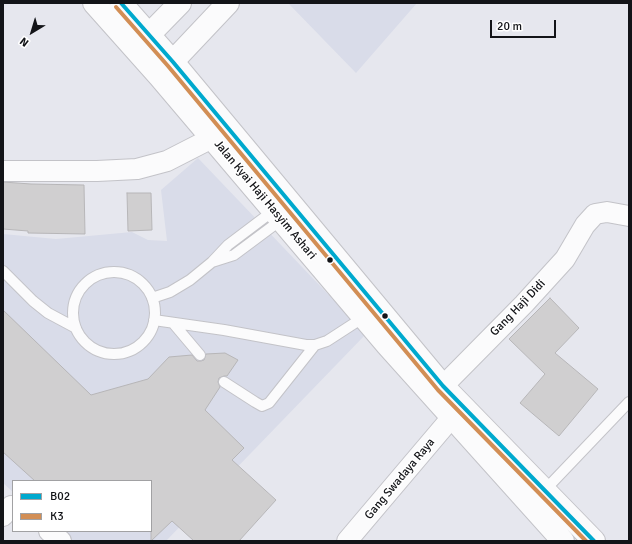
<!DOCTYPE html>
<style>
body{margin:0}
#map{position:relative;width:632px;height:544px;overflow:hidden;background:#e6e7ee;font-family:Signika,sans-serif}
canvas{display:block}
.frame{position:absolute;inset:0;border:4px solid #131418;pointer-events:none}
.legend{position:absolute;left:12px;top:480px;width:140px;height:52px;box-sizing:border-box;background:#fff;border:1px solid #a1a1a3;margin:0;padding:5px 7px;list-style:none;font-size:12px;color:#131418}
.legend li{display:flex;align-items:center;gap:8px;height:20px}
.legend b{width:20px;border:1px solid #a1a1a3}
.north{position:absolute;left:12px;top:12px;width:40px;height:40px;-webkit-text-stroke:3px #fff;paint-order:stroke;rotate:218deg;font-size:11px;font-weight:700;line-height:16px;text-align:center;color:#131418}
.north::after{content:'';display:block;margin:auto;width:14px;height:18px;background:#131418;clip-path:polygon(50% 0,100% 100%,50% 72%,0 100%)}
.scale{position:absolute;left:490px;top:20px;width:66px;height:18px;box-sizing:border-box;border:2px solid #131418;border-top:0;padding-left:5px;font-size:12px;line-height:14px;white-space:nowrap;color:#131418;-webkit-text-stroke:3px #fff;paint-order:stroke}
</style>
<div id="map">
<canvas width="632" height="544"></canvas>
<div class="frame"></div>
<ul class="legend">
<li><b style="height:5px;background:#00a9ce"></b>B02</li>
<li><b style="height:5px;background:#d28e55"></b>K3</li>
</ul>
<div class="north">N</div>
<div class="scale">20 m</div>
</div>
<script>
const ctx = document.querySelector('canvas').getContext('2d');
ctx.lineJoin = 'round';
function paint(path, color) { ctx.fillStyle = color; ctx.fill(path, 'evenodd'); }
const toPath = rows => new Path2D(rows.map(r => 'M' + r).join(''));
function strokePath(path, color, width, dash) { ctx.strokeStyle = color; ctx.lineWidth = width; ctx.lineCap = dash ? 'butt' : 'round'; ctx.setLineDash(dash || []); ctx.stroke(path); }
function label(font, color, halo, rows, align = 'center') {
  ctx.font = font + ' Signika,sans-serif'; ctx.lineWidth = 3; ctx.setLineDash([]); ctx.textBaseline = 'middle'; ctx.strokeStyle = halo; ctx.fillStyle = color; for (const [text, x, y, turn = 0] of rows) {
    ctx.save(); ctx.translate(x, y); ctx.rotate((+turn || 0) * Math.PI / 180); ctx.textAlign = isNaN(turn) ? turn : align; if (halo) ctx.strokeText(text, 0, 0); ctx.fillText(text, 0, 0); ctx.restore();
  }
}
const built = toPath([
 [288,3,417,3,356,73],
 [198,158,366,334,166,541,69,541,58,531,151,531,151,481,13,481,13,492,3,483,3,234,56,239,132,232,148,240,167,241,161,190]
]);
const building = toPath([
 [3,182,31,184,84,185,85,234,28,233,28,231,3,229,3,182],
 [127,193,151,193,152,230,128,231,127,193],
 [550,298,579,328,555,353,598,389,559,436,520,403,545,374,509,339,550,298],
 [3,310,91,395,148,379,169,357,192,355,197,361,201,361,204,360,206,354,225,353,238,360,227,376,224,376,219,378,218,382,220,387,205,410,244,448,232,460,276,500,239,541,194,541,172,521,151,541,151,481,35,481,3,452,3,310]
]);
const lane = toPath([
 [212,262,234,255,281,220],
 [3,271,33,301,48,313,76,328],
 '73 313a41 41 0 1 1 82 0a41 41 0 1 1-82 0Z',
 [152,298,170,292,190,280,212,262,228,245,273,211],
 [154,320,224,330,306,345,315,345,327,341,364,317],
 [173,323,200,355],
 [224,382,255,402,262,406,269,403,315,345],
 [545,490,629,402]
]);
const street = toPath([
 [3,171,97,171,137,169,167,161,212,138],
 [443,386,524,304,565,259,585,225,595,214,607,212,629,216],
 [3,516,11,506,13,507],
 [49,531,61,541],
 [347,541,452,417]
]);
const secondary = toPath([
 [136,48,180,3],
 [160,75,228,3]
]);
const primary = toPath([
 [94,3,159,76,387,345,563,541],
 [121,3,173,62,443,386,594,541]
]);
const bus1 = toPath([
 [121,3,173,62,443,386,594,541]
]);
const bus2 = toPath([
 [116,7,168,66,438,390,586,541]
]);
const markers = [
 [330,260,3.5,"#131418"],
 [385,316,3.5,"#131418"]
];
const streetNames = [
 ["Jalan Kyai Haji Hasyim Ashari",265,200,50],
 ["Gang Haji Didi",518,308,-46],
 ["Gang Swadaya Raya",400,479,-50]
];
paint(built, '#d9dce9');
paint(building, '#d0cfd0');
strokePath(building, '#b7b6b8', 1);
strokePath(lane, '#c3c3c8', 12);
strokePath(street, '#c3c3c8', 22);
strokePath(secondary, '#c3c3c8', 24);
strokePath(primary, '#c3c3c8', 24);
strokePath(lane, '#fbfbfc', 10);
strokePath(street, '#fbfbfc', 20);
strokePath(secondary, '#fbfbfc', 22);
strokePath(primary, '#fbfbfc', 22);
strokePath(bus1, '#00a9ce', 4);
strokePath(bus2, '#d28e55', 4);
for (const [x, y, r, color] of markers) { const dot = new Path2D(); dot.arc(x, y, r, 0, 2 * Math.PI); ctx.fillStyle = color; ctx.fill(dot); strokePath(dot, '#fff', 1.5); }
label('12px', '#131418', '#fff', streetNames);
</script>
